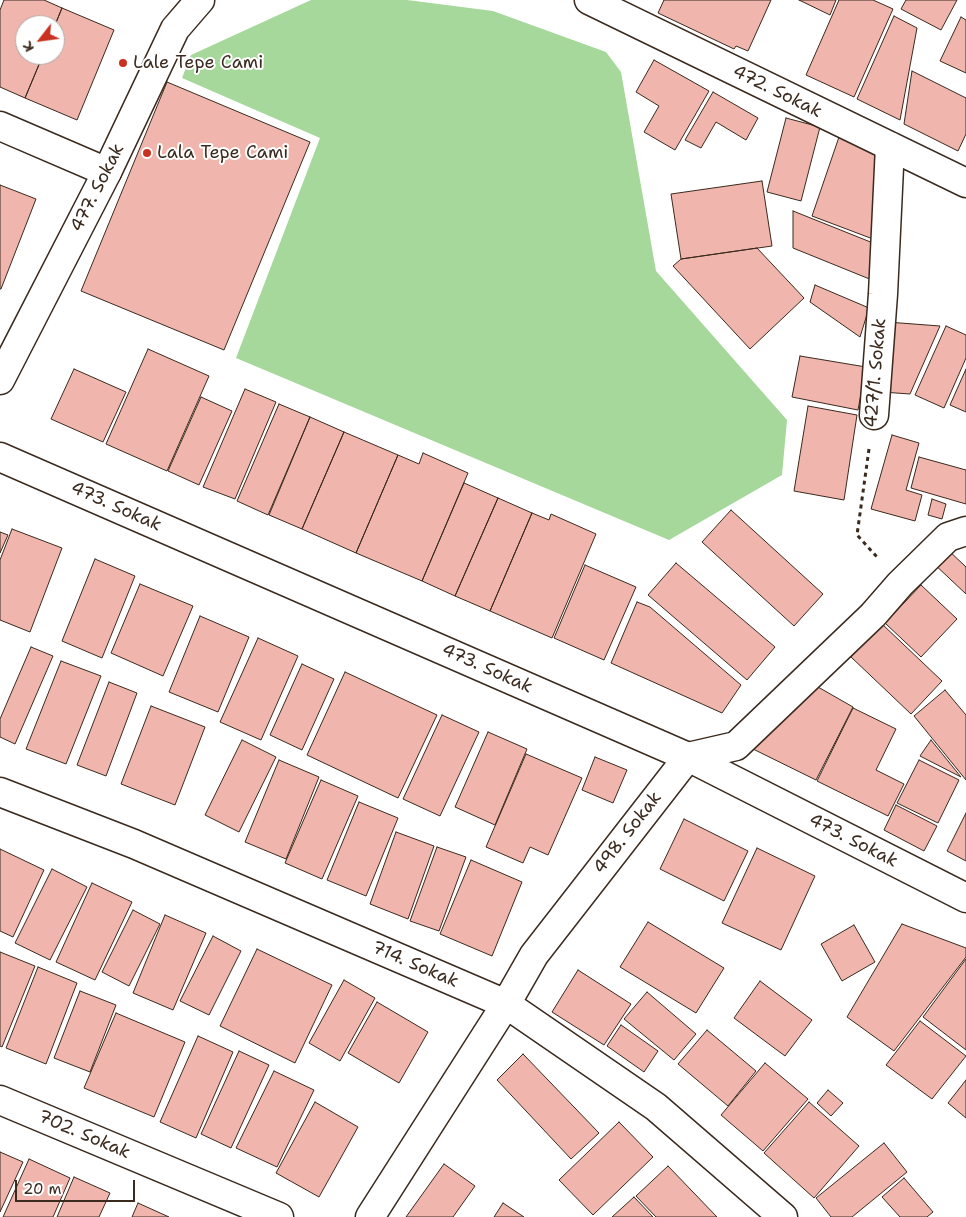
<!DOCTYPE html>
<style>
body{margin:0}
#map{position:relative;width:966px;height:1217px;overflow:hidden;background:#fff;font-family:"Shantell Sans",sans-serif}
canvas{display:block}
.north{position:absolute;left:15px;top:15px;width:50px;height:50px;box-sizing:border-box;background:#fff;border:1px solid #b1aaa5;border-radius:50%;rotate:240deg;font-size:14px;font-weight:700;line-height:20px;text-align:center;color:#3b2a1e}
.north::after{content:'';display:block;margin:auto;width:18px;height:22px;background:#c8321e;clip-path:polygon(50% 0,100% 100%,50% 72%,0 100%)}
.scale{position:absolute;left:15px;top:1180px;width:120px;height:22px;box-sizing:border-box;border:2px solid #3b2a1e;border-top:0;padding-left:6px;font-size:15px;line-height:18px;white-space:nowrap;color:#3b2a1e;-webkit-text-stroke:4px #fff;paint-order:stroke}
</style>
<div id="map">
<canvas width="966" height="1217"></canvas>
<div class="north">K</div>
<div class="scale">20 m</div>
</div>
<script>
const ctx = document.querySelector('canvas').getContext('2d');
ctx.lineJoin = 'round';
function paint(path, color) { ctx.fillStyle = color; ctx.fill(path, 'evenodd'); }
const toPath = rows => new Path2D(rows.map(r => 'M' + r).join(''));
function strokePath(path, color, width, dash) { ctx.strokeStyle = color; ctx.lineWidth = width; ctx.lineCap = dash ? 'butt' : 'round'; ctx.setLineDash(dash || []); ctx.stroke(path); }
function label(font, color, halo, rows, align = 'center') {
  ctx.font = font + ' "Shantell Sans",sans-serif'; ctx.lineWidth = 4; ctx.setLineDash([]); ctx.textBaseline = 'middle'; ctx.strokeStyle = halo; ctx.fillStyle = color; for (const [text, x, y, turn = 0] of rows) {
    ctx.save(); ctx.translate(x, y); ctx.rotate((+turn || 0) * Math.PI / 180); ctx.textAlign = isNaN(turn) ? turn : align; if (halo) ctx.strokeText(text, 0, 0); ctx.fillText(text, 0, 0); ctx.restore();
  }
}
const green = toPath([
 [311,0,407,0,493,11,606,52,621,72,656,271,787,420,782,475,669,540,236,358,320,138,182,78,191,55]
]);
const building = toPath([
 [4,0,44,0,62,8,55,25,25,25,25,55,43,55,25,98,0,87,0,10,4,0],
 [664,0,771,0,748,51,736,46,734,49,658,13,664,0],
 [799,0,836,0,830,15,799,0],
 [839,0,873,0,893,9,854,97,806,75,839,0],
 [906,0,957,0,941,30,901,9,906,0],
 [62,8,114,30,77,120,25,98,43,55,55,55,55,25,62,8],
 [894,16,917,28,900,120,857,99,894,16],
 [961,17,966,20,966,73,940,61,961,17],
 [654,60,709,91,675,150,644,132,659,106,636,92,654,60],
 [912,71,966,98,966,134,958,151,904,124,912,71],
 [167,82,310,142,224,350,81,291,167,82],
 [713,92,758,118,746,140,716,122,701,148,685,140,713,92],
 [786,118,820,127,801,201,767,192,786,118],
 [840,134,878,153,873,239,812,216,840,134],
 [762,181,772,246,681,259,671,194,762,181],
 [0,185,36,199,1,289,0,289,0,185],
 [793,211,873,243,872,280,793,248,793,211],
 [757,248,804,298,750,349,673,266,681,259,757,248],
 [815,285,869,308,860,337,810,302,815,285],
 [887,322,940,326,910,394,882,392,887,322],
 [946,326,966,335,966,358,944,408,915,395,946,326],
 [148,349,209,376,167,471,106,444,148,349],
 [800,356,866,367,858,410,792,397,800,356],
 [74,369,126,392,103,442,51,419,74,369],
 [966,369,966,412,950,405,966,369],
 [245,389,276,402,235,499,203,487,245,389],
 [201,397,232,411,199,485,168,471,201,397],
 [279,404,310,417,268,515,237,501,279,404],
 [808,406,857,415,844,500,794,491,808,406],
 [310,417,344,432,302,529,269,515,310,417],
 [344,432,398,455,356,553,302,529,344,432],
 [892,435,919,443,906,490,922,495,915,521,871,509,892,435],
 [423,453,468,473,422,581,356,553,398,455,419,464,423,453],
 [919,457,966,470,966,504,911,488,919,457],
 [464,483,498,498,455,596,422,581,464,483],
 [498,498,532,513,490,611,455,596,498,498],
 [932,499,946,504,942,519,928,515,932,499],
 [731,510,823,594,794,626,702,542,731,510],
 [532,513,549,520,551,514,596,534,552,638,490,611,532,513],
 [12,529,62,548,30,632,0,620,0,560,12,529],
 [0,532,8,535,0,553,0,532],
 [946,548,966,567,966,594,932,562,946,548],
 [95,559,135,576,102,658,62,641,95,559],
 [676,563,775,647,747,680,648,595,676,563],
 [585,565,636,587,604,660,554,638,585,565],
 [140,584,193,606,163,676,111,653,140,584],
 [921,585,957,619,921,657,885,623,921,585],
 [637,602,650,607,741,685,722,713,611,663,637,602],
 [200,616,249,637,218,712,169,692,200,616],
 [882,624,942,681,911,714,851,657,882,624],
 [258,638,298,656,261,740,220,722,258,638],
 [31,647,53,656,15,744,0,737,0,719,31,647],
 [61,661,101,676,66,764,26,749,61,661],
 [302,664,334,679,302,750,270,735,302,664],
 [345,672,437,715,398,798,307,755,345,672],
 [109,682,137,693,106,776,77,765,109,682],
 [818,687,853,707,816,780,753,749,818,687],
 [945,690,966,715,966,780,914,716,945,690],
 [151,706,205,727,175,805,121,784,151,706],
 [853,708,896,729,876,770,904,784,888,816,817,781,853,708],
 [442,715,479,732,440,816,403,799,442,715],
 [488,732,527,749,495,825,455,807,488,732],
 [242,740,276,757,239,832,205,815,242,740],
 [931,740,961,777,920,756,931,740],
 [526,754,582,778,548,855,530,847,523,863,486,847,526,754],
 [595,757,627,770,613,803,582,790,595,757],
 [279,760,319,777,286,859,245,842,279,760],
 [919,760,959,780,938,823,897,803,919,760],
 [321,780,358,796,322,879,285,863,321,780],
 [359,802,398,818,366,896,327,880,359,802],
 [896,805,937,826,924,851,884,830,896,805],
 [966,813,966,861,947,851,966,813],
 [684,819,748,851,724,901,660,869,684,819],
 [396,832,434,846,408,919,370,904,396,832],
 [437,847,466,857,439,931,410,921,437,847],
 [757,848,815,876,781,950,722,923,757,848],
 [0,849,44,870,13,937,0,931,0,849],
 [471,860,522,882,492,956,440,934,471,860],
 [52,869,87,887,50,960,15,943,52,869],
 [92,883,132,902,95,980,56,962,92,883],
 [133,910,160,924,129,986,102,972,133,910],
 [165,915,206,933,173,1010,133,993,165,915],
 [648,922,724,968,696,1013,620,967,648,922],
 [902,924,966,948,966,957,894,1051,847,1017,902,924],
 [854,925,875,962,842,981,821,944,854,925],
 [213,936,241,951,209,1015,180,1001,213,936],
 [257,949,332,985,295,1063,220,1026,257,949],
 [0,952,35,966,2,1047,0,1046,0,952],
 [966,959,966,1050,923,1017,966,959],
 [38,967,77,983,46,1064,6,1048,38,967],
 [578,970,631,1004,604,1045,552,1012,578,970],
 [344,980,375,998,340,1061,309,1043,344,980],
 [760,981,812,1020,785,1056,734,1018,760,981],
 [80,991,116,1005,90,1072,54,1058,80,991],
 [647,992,696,1034,674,1060,624,1019,647,992],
 [377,1002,428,1032,399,1083,348,1053,377,1002],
 [116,1013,185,1042,154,1117,84,1088,116,1013],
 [920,1021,966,1056,932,1099,886,1065,920,1021],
 [621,1025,658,1051,644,1072,607,1046,621,1025],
 [707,1030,756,1071,728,1106,678,1064,707,1030],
 [198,1036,233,1052,196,1138,160,1122,198,1036],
 [239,1051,269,1065,231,1148,201,1134,239,1051],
 [523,1054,599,1133,571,1159,497,1080,523,1054],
 [765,1063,808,1099,763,1151,721,1115,765,1063],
 [274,1071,314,1090,277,1167,236,1148,274,1071],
 [966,1080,966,1118,948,1103,966,1080],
 [828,1090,843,1103,831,1116,817,1103,828,1090],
 [315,1102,358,1127,319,1197,276,1173,315,1102],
 [809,1102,859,1146,814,1198,764,1153,809,1102],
 [619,1122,653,1157,593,1215,559,1180,619,1122],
 [884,1143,907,1172,852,1217,831,1217,816,1198,884,1143],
 [0,1152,23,1162,0,1212,0,1152],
 [29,1159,70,1178,53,1217,3,1217,29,1159],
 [444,1164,475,1186,453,1217,406,1217,444,1164],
 [668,1166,717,1217,656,1217,636,1196,668,1166],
 [74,1177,110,1193,99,1217,57,1217,74,1177],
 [904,1178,933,1212,927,1217,900,1217,882,1197,904,1178],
 [634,1197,653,1217,612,1217,634,1197],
 [138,1203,169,1217,132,1217,138,1203],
 [503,1203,524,1217,494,1217,503,1203]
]);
const path = toPath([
 [869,449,857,535,877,557]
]);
const street = toPath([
 [589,0,966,183],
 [0,126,107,172],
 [874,415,883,294,890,146],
 [0,457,688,757,966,898],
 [0,792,134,844,506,1004,656,1107,783,1217],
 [0,1100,279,1217],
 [370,1217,506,1004,534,955,688,757,736,746,873,615,900,584,948,537,966,531]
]);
const secondary = toPath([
 [0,380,107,172,175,29,200,0]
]);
const markers = [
 [123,63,5,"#c8321e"],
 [147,153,5,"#c8321e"]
];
const poiNames = [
 ["Lale Tepe Cami",133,63],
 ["Lala Tepe Cami",157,153]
];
const streetNames = [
 ["472. Sokak",777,92,26],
 ["477. Sokak",98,188,-63],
 ["427/1. Sokak",876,373,-85],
 ["473. Sokak",116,507,24],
 ["473. Sokak",487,669,24],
 ["498. Sokak",628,833,-52],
 ["473. Sokak",853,841,27],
 ["714. Sokak",415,965,23],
 ["702. Sokak",84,1135,23]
];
paint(green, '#a5d89a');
paint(building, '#f0b5ad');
strokePath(building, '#3b2a1e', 1);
strokePath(street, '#3b2a1e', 31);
strokePath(secondary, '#3b2a1e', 31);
strokePath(path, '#3b2a1e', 3, [4, 4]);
strokePath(street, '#fff', 28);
strokePath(secondary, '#fff', 28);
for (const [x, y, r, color] of markers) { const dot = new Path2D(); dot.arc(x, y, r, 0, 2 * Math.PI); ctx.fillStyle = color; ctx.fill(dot); strokePath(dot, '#fff', 2); }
label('18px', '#3b2a1e', '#fff', poiNames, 'left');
label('18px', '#3b2a1e', '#fff', streetNames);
</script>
